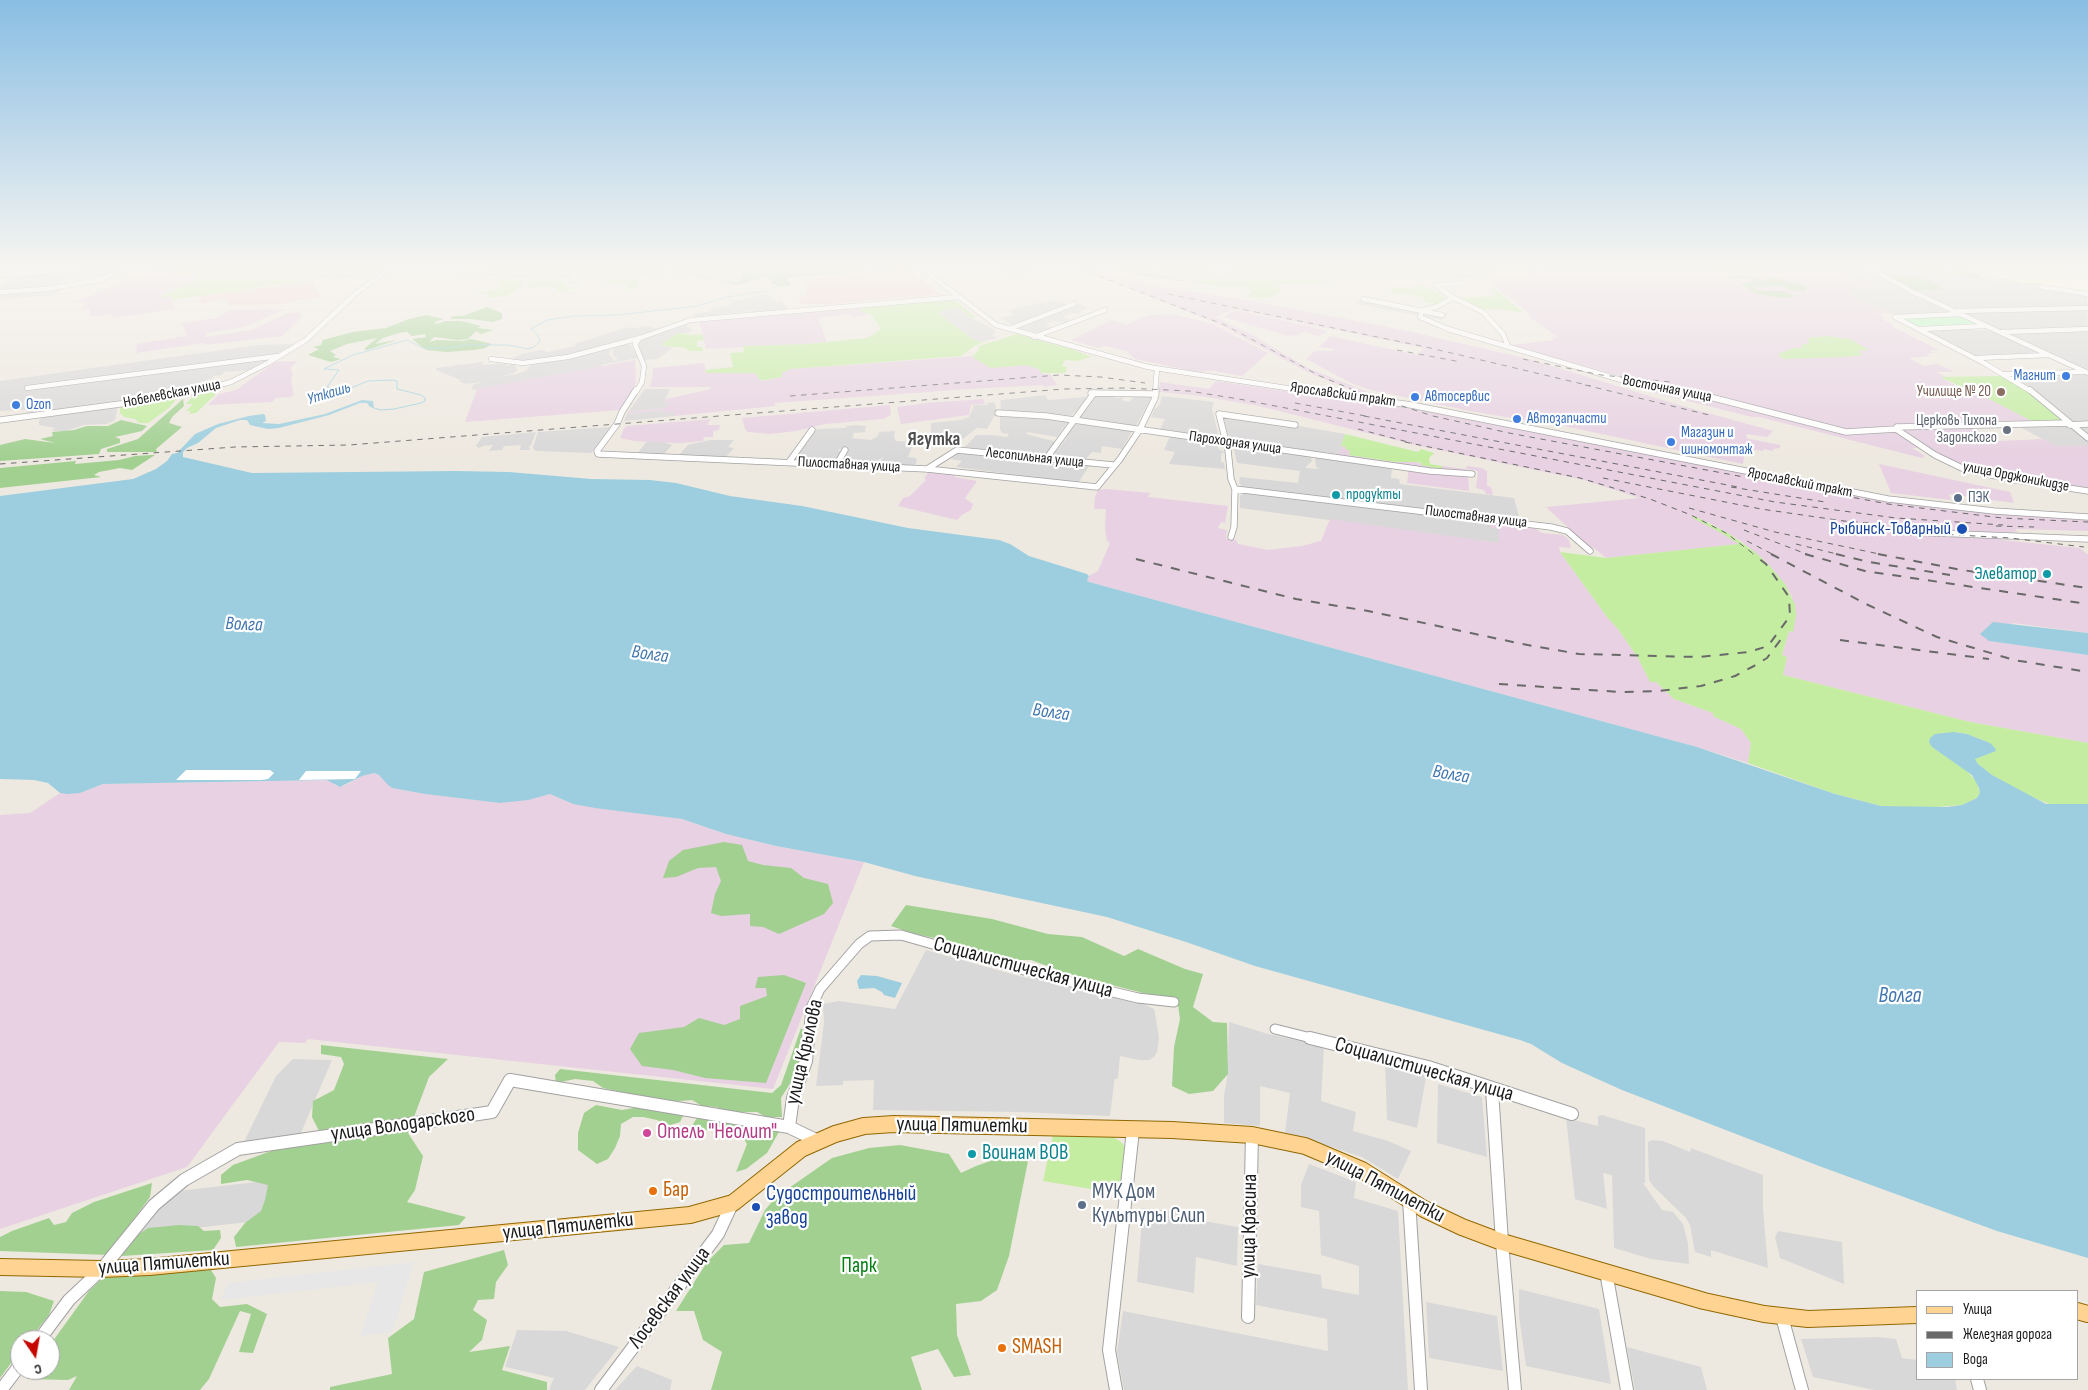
<!DOCTYPE html>
<meta charset="utf-8">
<style>
body{margin:0}
#map{position:relative;width:2088px;height:1390px;overflow:hidden;background:#eee9e0;font-family:"Sofia Sans Condensed",sans-serif}
canvas{display:block}
.legend{position:absolute;left:1916px;top:1290px;width:162px;height:90px;box-sizing:border-box;background:#fff;border:1px solid #a4a4a4;margin:0;padding:6px 9px;list-style:none;font-size:15px;color:#1b1b1b}
.legend li{display:flex;align-items:center;gap:10px;height:25px}
.legend b{width:25px;border:1px solid #a4a4a4}
.north{position:absolute;left:10px;top:1330px;width:50px;height:50px;box-sizing:border-box;background:#fff;border:1px solid #a4a4a4;border-radius:50%;rotate:168deg;font-size:14px;font-weight:700;line-height:20px;text-align:center;color:#1b1b1b}
.north::after{content:'';display:block;margin:auto;width:18px;height:22px;background:#c60700;clip-path:polygon(50% 0,100% 100%,50% 72%,0 100%)}
</style>
<div id="map">
<canvas width="2088" height="1390"></canvas>
<ul class="legend">
<li><b style="height:6px;background:#ffd493"></b>Улица</li>
<li><b style="height:6px;background:#696969"></b>Железная дорога</li>
<li><b style="height:14px;background:#9ccedf"></b>Вода</li>
</ul>
<div class="north">С</div>
</div>
<script>
const ctx = document.querySelector('canvas').getContext('2d');
ctx.lineJoin = 'round';
function paint(path, color) { ctx.fillStyle = color; ctx.fill(path, 'evenodd'); }
const toPath = rows => new Path2D(rows.map(r => 'M' + r).join(''));
function strokePath(path, color, width, dash) { ctx.strokeStyle = color; ctx.lineWidth = width; ctx.lineCap = dash ? 'butt' : 'round'; ctx.setLineDash(dash || []); ctx.stroke(path); }
function label(font, color, halo, rows, align = 'center') {
  ctx.font = font + ' "Sofia Sans Condensed",sans-serif'; ctx.lineWidth = 4.5; ctx.setLineDash([]); ctx.textBaseline = 'middle'; ctx.strokeStyle = halo; ctx.fillStyle = color; for (const [text, x, y, turn = 0] of rows) {
    ctx.save(); ctx.translate(x, y); ctx.rotate((+turn || 0) * Math.PI / 180); ctx.textAlign = isNaN(turn) ? turn : align; if (halo) ctx.strokeText(text, 0, 0); ctx.fillText(text, 0, 0); ctx.restore();
  }
}
const residential = toPath([
 [988,264,1008,264,1032,269,1020,274,983,266],
 [1803,264,1834,264,1867,269,1957,313,1897,316,1889,313,1850,294,1849,289,1879,288,1872,285,1860,285,1843,272,1830,272,1820,266],
 [1841,264,1885,264,2087,294,2088,328,1998,330,1914,291,1873,269],
 [117,269,106,277,64,280,55,287,0,291,0,286,14,276],
 [64,288,54,295,0,300,0,293],
 [758,295,767,295,776,301,781,300,789,310,752,313,749,311,695,318,693,314,712,311,709,309,731,305,731,302],
 [1363,298,1449,314,1442,320,1355,304],
 [1055,300,1067,304,1015,326,1000,318,1014,315,1008,310],
 [1078,304,1088,307,1077,314,1074,313,1063,317,1072,320,1064,323,1054,321,1045,325,1053,328,1039,333,1019,328],
 [958,307,971,318,995,330,996,332,992,335,997,338,980,342,972,339,936,311],
 [687,324,686,326,692,330,688,333,678,333,661,345,673,347,658,359,642,360,638,344,641,340],
 [646,326,660,329,571,355,524,362,509,360,522,354,535,351,542,350,547,352,576,346,574,344,628,327,636,328],
 [1967,328,1972,330,1994,331,2047,355,1974,357,1921,330],
 [2079,330,2088,331,2088,371,2010,334],
 [624,343,631,345,638,358,601,365,602,367,472,390,473,385,483,382,465,384,459,381,464,379,460,380,436,370,436,368,482,362,483,365,508,363,505,366,515,364,517,371,514,373,500,377,520,373,527,370,529,366,539,362,610,349,609,354,615,361,618,360,613,355,613,349],
 [295,344,249,370,224,372,222,375,213,376,212,379,202,381,198,388,175,394,33,413,27,413,26,410,0,411,0,381,258,345],
 [2088,374,2088,436,2009,376,2012,375],
 [645,389,670,389,664,402,670,402,666,408,628,412],
 [1111,394,1116,398,1124,397,1122,400,1129,402,1137,394,1153,396,1135,427,1079,418,1093,397],
 [1045,395,1048,400,1086,397,1087,399,1071,416,1001,410,1000,401,1002,400],
 [1162,396,1214,402,1212,409,1218,433,1216,437,1160,429,1165,419,1151,417,1154,410,1160,404],
 [994,402,996,407,996,413,987,429,977,428,960,441,951,445,940,443,945,437,931,434,931,423,961,420,969,417,974,405,987,405,987,403],
 [118,406,115,420,106,424,84,425,65,431,52,431,55,428,39,425,39,421,42,416],
 [664,410,675,412,674,416,624,421,627,414],
 [1000,414,1069,420,1057,437,1027,432,1026,434,1057,442,1045,456,965,447,976,435,992,435,1007,437,1009,434,1002,433,1000,429],
 [1223,416,1282,423,1345,434,1339,454,1323,452,1323,454,1230,440],
 [1077,422,1111,427,1110,429,1114,427,1133,430,1122,449,1102,446,1101,453,1092,452,1084,461,1052,457,1066,439,1068,433],
 [2067,424,2088,439,2088,446,2056,446,2020,427],
 [855,425,866,426,865,432,854,433,852,438,871,440,878,436,879,432,895,431,894,437,896,441,914,442,908,457,916,458,917,461,915,466,877,465,884,457,878,460,874,465,848,463,850,458,845,458,849,450,839,449,838,451,843,451,837,462,816,461,818,458,816,457,813,460,795,460,817,429,846,428,847,426],
 [611,427,591,453,538,451,534,450,533,447,538,432],
 [536,432,531,445,529,446,530,450,520,450,521,445,504,446,502,450,489,451,493,445,483,446,479,448,476,446,482,437],
 [1170,436,1217,443,1219,450,1223,451,1224,453,1221,453,1221,462,1224,463,1225,469,1169,464,1175,452,1164,450],
 [710,440,734,440,728,447,734,448,725,458,678,456,688,445],
 [647,441,664,442,672,445,664,454,637,454],
 [1233,445,1311,457,1312,461,1305,468,1320,469,1316,467,1315,459,1317,457,1392,468,1391,478,1399,479,1400,484,1514,498,1520,520,1243,487,1239,483,1240,477,1298,483,1300,471,1237,463],
 [958,452,1090,465,1078,483,956,467,962,461,951,459],
 [1244,492,1490,521,1499,529,1499,543,1240,508,1240,496],
 [926,950,1019,976,1144,1004,1154,1009,1155,1013,1159,1038,1157,1052,1154,1057,1149,1060,1139,1060,1120,1056,1118,1078,1114,1080,1114,1084,1110,1116,1020,1112,873,1110,874,1080,843,1081,843,1085,816,1086,824,1023,823,1004,839,1001,895,1009],
 [1229,1022,1268,1034,1324,1046,1321,1101,1356,1112,1353,1131,1388,1141,1411,1151,1398,1179,1362,1157,1285,1132,1290,1093,1260,1086,1260,1126,1224,1123,1224,1095,1227,1079],
 [293,1059,332,1060,301,1133,244,1142,276,1076],
 [1385,1061,1427,1072,1417,1128,1387,1120],
 [1438,1084,1482,1097,1487,1157,1437,1143],
 [1602,1115,1645,1128,1645,1183,1643,1183,1662,1210,1673,1212,1683,1224,1688,1244,1689,1264,1651,1259,1614,1248,1612,1175,1603,1173,1607,1209,1575,1199,1566,1118,1598,1126,1598,1116],
 [1652,1140,1663,1141,1690,1152,1691,1148,1763,1175,1763,1209,1768,1268,1711,1250,1711,1257,1695,1252,1690,1225,1686,1218,1653,1186,1649,1180,1648,1149,1648,1142],
 [1309,1164,1356,1182,1354,1198,1398,1211,1408,1390,1124,1390,1117,1352,1123,1311,1328,1351,1327,1319,1256,1305,1258,1264,1321,1275,1322,1288,1359,1295,1359,1266,1321,1255,1319,1211,1301,1207,1301,1185],
 [274,1180,257,1221,133,1235,160,1205,178,1191],
 [1143,1208,1181,1212,1181,1217,1238,1227,1237,1266,1196,1257,1194,1293,1137,1282],
 [1778,1231,1842,1242,1844,1284,1780,1258,1775,1237],
 [1519,1289,1599,1309,1611,1384,1526,1366,1519,1316],
 [1426,1302,1497,1316,1503,1371,1429,1358],
 [517,1330,566,1331,619,1347,585,1390,551,1390,549,1389,554,1378,505,1367],
 [1878,1337,1896,1339,1902,1358,1917,1360,1917,1379,1955,1379,1957,1390,1874,1390,1813,1377,1801,1339],
 [1627,1347,1701,1367,1707,1390,1635,1390],
 [637,1366,672,1380,670,1390,615,1390]
]);
const commercial = toPath([
 [907,267,941,295,829,304,801,304,799,296,805,296,807,289,803,280],
 [313,281,321,297,281,304,230,305,226,299,202,303,196,302,202,300,200,296]
]);
const industrial = toPath([
 [172,264,195,264,173,274,196,275,199,279,158,297,171,296,175,309,113,318,111,314,90,317,90,309,82,310,84,305,91,303,75,302,151,270],
 [1062,264,1075,264,1159,286,1262,303,1408,331,1529,359,1679,405,1773,431,1767,437,1747,434,1746,438,1780,445,1780,448,1773,449,1773,451,1764,449,1763,451,1745,448,1743,464,1531,419,1530,421,1470,411,1371,390,1351,383,1306,359,1315,351,1334,351,1334,349,1319,347,1330,336,1417,355,1424,348,1234,309,1215,317,1249,333,1308,368,1385,399,1398,400,1401,404,1862,496,2088,518,2088,531,2015,529,2018,532,1991,532,2002,540,2080,548,2088,555,2088,633,2013,623,1989,641,2088,655,2088,743,1970,722,1783,675,1787,657,1782,656,1789,631,1793,632,1792,597,1785,584,1768,564,1741,541,1710,523,1692,517,1723,534,1740,544,1606,558,1594,548,1588,546,1546,507,1640,498,1584,480,1415,445,1259,406,1201,396,1159,392,1160,382,1209,389,1216,381,1361,402,1374,403,1372,398,1309,373,1220,325,1124,286],
 [1616,264,1803,264,1820,266,1830,272,1843,272,1860,285,1872,285,1880,289,1850,289,1855,294,1851,295,1889,313,1877,314,1885,318,1881,319,1894,325,1891,326,1939,350,1929,350,1934,353,1926,354,1930,356,1909,358,1924,366,1937,364,1951,370,1953,372,1936,372,1946,377,1941,377,1959,388,1991,400,2035,422,1968,426,1999,441,2043,439,2056,446,2088,446,2088,488,2056,485,1975,469,1962,466,1940,455,1929,447,1912,448,1925,456,1922,458,1759,417,1752,417,1644,390,1645,385,1627,378,1511,345,1554,340,1552,338,1558,337,1528,316,1531,315,1486,280,1537,278,1525,270],
 [861,307,862,312,869,315,853,317,851,314,818,318,827,342,807,344,706,349,699,320],
 [286,309,244,327,206,333,205,337,251,330,288,313,303,312,300,315,303,316,282,336,205,345,204,343,136,353,137,344,187,336,182,323,218,318,229,310],
 [1236,310,1308,326,1328,331,1320,336,1304,332,1299,335,1288,336,1223,317],
 [1172,314,1213,324,1268,353,1242,376,1214,371,1196,372,1135,359,1127,351,1104,346,1098,348,1071,340,1111,320,1127,325,1149,315],
 [973,356,1032,366,1039,369,1042,374,1050,374,1057,385,1044,387,1043,385,969,389,775,403,775,406,674,416,675,412,663,413,664,410,627,414,628,412,666,408,669,403,664,402,666,399,711,389,711,387,649,387,652,380,653,368,704,363,706,373,755,373,762,381,782,377,782,373,790,369],
 [635,360,636,383,623,407,619,410,465,422,477,389],
 [297,361,290,369,293,373,291,380,294,394,291,397,276,398,272,402,208,405,219,394,236,390,275,362],
 [983,399,985,404,971,405,969,415,901,424,897,407,926,403],
 [890,405,891,415,883,419,825,424,796,431,770,434,748,432,745,429,742,418],
 [711,419,707,425,720,425,719,430,713,431,713,437,704,437,703,441,680,443,635,441,620,438,624,428,627,426],
 [1341,446,1347,447,1350,450,1349,455,1395,462,1415,462,1441,468,1442,466,1466,469,1467,466,1481,468,1487,471,1487,486,1491,487,1493,495,1486,494,1484,490,1476,488,1478,472,1475,470,1467,469,1467,473,1430,470,1333,456,1334,453,1339,454],
 [1879,464,2010,492,2014,503,1949,494,1951,500,1891,493],
 [1409,468,1468,475,1469,491,1407,483],
 [930,471,956,474,954,477,977,481,965,498,973,504,971,510,962,515,957,520,898,506,903,498,910,496,926,480,924,478],
 [1106,489,1150,493,1148,497,1228,506,1225,523,1221,522,1218,528,1227,530,1226,539,1236,540,1238,544,1268,550,1302,546,1321,541,1330,519,1499,543,1499,529,1491,528,1490,521,1530,525,1542,533,1563,535,1569,540,1571,548,1559,547,1560,552,1607,617,1618,629,1638,658,1650,681,1656,682,1674,699,1713,713,1713,716,1741,729,1751,743,1748,763,1697,747,1089,582,1087,580,1089,576,1098,571,1110,543,1107,541,1105,529,1106,509,1094,509,1095,497,1098,490],
 [374,773,379,775,392,788,425,794,500,803,550,794,573,804,682,819,726,834,776,846,864,862,773,1089,308,1039,305,1043,279,1042,187,1167,0,1229,0,815,30,813,60,793,80,793,103,784,327,780,333,781,336,786,344,786,362,776]
]);
const education = toPath([
 [1960,264,1982,264,2030,271,2029,266,2088,274,2088,292,2014,282,1960,271]
]);
const grass = toPath([
 [195,264,389,264,376,273,335,280,332,277,172,300,171,296,156,298,199,279,195,275,172,274],
 [459,264,634,264,648,266,708,264,706,265,711,267,720,264,761,264,778,270,754,270,743,272,740,273,742,277,740,281,733,282,707,277,711,280,706,281,669,271,640,277,637,288,631,291,626,289,629,287,627,285,619,284,618,281,607,284,603,280,598,280,579,273,571,276,574,280,580,281,579,284,570,283,567,277,555,281,561,280,565,283,567,285,564,287,573,287,575,289,554,292,558,290,556,288,547,286,528,288,526,285,529,283,531,278,527,277,481,277,484,274,481,273,477,275,469,273,460,275,456,272,493,271,471,271,468,267,454,268],
 [1124,264,1150,264,1137,266,1159,271,1153,264,1205,264,1208,269,1216,272,1217,276,1222,276,1225,272,1230,273,1231,264,1245,264,1254,268,1278,264,1547,264,1554,266,1514,271,1504,269,1485,275,1453,280,1381,280,1281,284,1278,285,1281,289,1279,290,1280,292,1278,294,1267,298,1249,297,1245,295,1251,293,1251,290,1243,286,1212,286,1155,273,1136,273,1124,266],
 [1689,264,1754,264,1767,273,1726,274],
 [474,279,498,279,524,281,520,288,507,296,486,298,488,293,475,293,500,289,503,285,494,282,494,280],
 [1409,286,1422,286,1436,291,1442,293,1439,296,1450,299,1439,305,1425,302,1423,298,1418,296,1391,293,1392,291,1387,288,1402,287,1423,290],
 [1491,289,1495,289,1524,313,1501,309,1483,309,1459,298,1496,296],
 [945,300,956,301,976,317,971,318,958,307,937,312,972,339,980,342,989,340,974,346,961,356,790,369,782,373,782,377,765,380,760,380,755,373,706,373,705,370,733,367,730,353,744,352,743,346,807,344,867,338,880,330,880,327,870,314,861,312,861,307],
 [678,333,691,335,702,334,704,340,697,341,697,347,702,347,703,351,689,351,685,348,660,345],
 [1017,334,1074,350,1091,357,1078,361,1065,360,1062,366,1067,367,1065,373,1041,373,1039,369,1025,365,991,368,974,358,973,356,979,350,979,346],
 [1826,336,1850,339,1869,350,1858,351,1863,355,1845,357,1783,359,1778,354,1794,348,1803,348,1801,345,1809,343,1808,338],
 [2003,376,2025,388,2064,422,2036,423,1991,400,1940,377],
 [217,391,215,395,196,413,189,414,191,411,186,411,193,404,186,404,195,394],
 [179,396,169,408,148,423,139,423,135,419,124,417,120,413,120,406,156,403,160,402,161,399],
 [1345,434,1418,452,1421,449,1434,453,1429,458,1430,464,1442,466,1441,469,1421,465,1422,463,1415,462,1395,462,1349,455,1350,450,1346,450,1346,447,1341,446],
 [1694,516,1728,533,1755,552,1768,564,1785,584,1795,605,1796,615,1793,632,1789,631,1782,655,1787,657,1783,675,1970,722,2088,743,2088,804,2052,805,2029,796,1992,775,1978,764,1974,758,1988,754,1990,743,1967,734,1955,732,1932,747,1966,770,1976,781,1980,793,1977,798,1962,805,1922,808,1881,806,1835,794,1748,763,1751,743,1741,729,1713,716,1713,713,1674,699,1656,682,1650,682,1638,658,1618,629,1607,617,1560,552,1606,558,1739,544,1723,534,1691,517],
 [1053,1135,1113,1137,1121,1142,1125,1147,1121,1194,1043,1181]
]);
const forest = toPath([
 [786,264,786,266,780,268,801,268,810,266,810,264,827,267,840,264,853,264,868,268,851,273,793,277,786,280,790,282,790,285,783,287,772,284,772,281,765,277,738,285,717,281,737,282,740,281,742,277,740,272,754,270,776,271,777,269,764,265],
 [1095,264,1124,264,1136,273,1155,273,1193,283,1138,275],
 [1957,264,1966,266,1963,267,1964,271,2023,283,2042,284,2045,286,2016,283,1982,275,1977,275,1985,279,1918,271,1911,265,1940,270,1952,273,1956,271],
 [1890,273,1930,280,1943,289,1914,291,1886,274],
 [1739,275,1767,280,1769,280,1764,276,1777,278,1806,286,1806,291,1793,291,1781,286,1752,287,1760,291,1782,291,1795,296,1786,298,1774,297,1755,293,1740,283,1754,281,1752,279,1723,278],
 [487,307,502,313,502,319,493,322,471,319,450,319,453,316,463,316],
 [426,315,444,319,434,322,437,324,445,321,461,321,481,326,478,328,493,330,481,334,476,331,468,339,458,340,434,337,429,342,437,340,463,341,471,339,492,344,485,348,475,350,446,352,426,350,412,339,426,337,425,334,412,336,407,332,399,333,383,338,375,344,396,340,394,341,367,350,364,349,377,338,347,344,330,351,336,355,333,357,341,359,331,362,308,355,319,349,313,347,321,345,323,340,353,332,386,328,409,319],
 [183,399,184,406,172,417,169,423,182,427,156,449,157,452,107,452,107,449,138,439],
 [121,420,147,426,142,431,115,437,120,439,120,443,101,449,99,454,0,461,0,445,25,439,55,443,40,439,53,436,52,432,74,430,87,426,108,426],
 [151,455,155,455,132,470,120,468,99,472,94,475,101,477,0,488,0,468,76,461,75,464,119,460,135,456],
 [724,842,742,845,748,861,763,865,791,868,804,878,828,884,833,903,824,914,779,934,763,927,750,926,750,914,721,916,711,913,715,894,721,881,716,867,698,868,676,877,663,878,669,861,683,850],
 [906,905,992,919,1048,934,1082,937,1124,956,1138,949,1185,969,1203,974,1193,1007,1213,1022,1227,1023,1228,1074,1213,1091,1189,1094,1172,1086,1174,1047,1180,1019,1178,1005,1167,999,1068,974,1031,960,1002,960,975,952,954,942,915,934,891,926],
 [784,975,806,983,766,1083,705,1078,673,1070,642,1066,630,1049,639,1033,684,1027,699,1018,724,1025,740,1019,740,1006,767,996,766,988,755,988,758,977],
 [801,1028,805,1033,801,1066,781,1098,782,1117,766,1117,757,1112,730,1112,716,1107,702,1106,692,1100,669,1102,653,1099,603,1088,593,1081,575,1079,556,1083,555,1075,560,1069,772,1093,781,1085],
 [321,1045,448,1059,429,1077,408,1133,423,1156,415,1190,407,1202,466,1217,459,1225,236,1247,234,1237,245,1223,261,1211,265,1200,268,1185,247,1180,221,1184,221,1175,233,1165,320,1133,312,1117,313,1101,334,1090,344,1064,341,1057,321,1054],
 [596,1105,622,1110,640,1107,684,1114,680,1122,668,1126,657,1120,643,1117,633,1117,621,1124,620,1136,615,1148,608,1159,597,1164,578,1150,578,1133,584,1113],
 [697,1118,721,1118,744,1126,780,1130,767,1153,746,1169,736,1172,747,1144,741,1134,718,1129,696,1131,691,1127],
 [900,1145,949,1154,961,1173,976,1166,1019,1151,1029,1156,1009,1256,997,1290,981,1301,956,1304,957,1335,971,1375,954,1377,938,1349,911,1357,922,1390,711,1390,722,1352,703,1340,694,1311,676,1311,707,1262,724,1245,749,1243,765,1210,776,1197,832,1158,869,1148],
 [152,1183,150,1197,108,1255,0,1251,0,1237,12,1231,49,1218,54,1225,66,1222,72,1213,94,1202],
 [179,1225,198,1226,204,1231,220,1230,221,1238,213,1250,122,1256,123,1250,133,1238,148,1228],
 [504,1250,508,1265,496,1282,494,1299,478,1300,473,1310,487,1320,482,1340,469,1352,510,1346,502,1370,547,1382,547,1390,330,1390,330,1387,392,1374,388,1338,414,1319,424,1272],
 [211,1270,216,1278,212,1299,220,1307,247,1304,267,1314,253,1353,239,1352,251,1314,240,1311,209,1379,200,1390,69,1390,77,1376,68,1380,27,1379,33,1370,50,1370,50,1345,89,1291,105,1276],
 [0,1291,26,1292,54,1301,49,1315,29,1340,20,1340,20,1351,0,1378]
]);
const park = toPath([
 [1958,314,1982,326,1922,328,1898,317]
]);
const parking = toPath([
 [414,1262,392,1332,360,1336,378,1282,221,1300,228,1283]
]);
const water = toPath([
 [362,400,373,401,374,408,370,407,367,403,360,403,329,415,279,428,268,429,250,425,247,420,240,420,216,428,198,443,187,448,183,452,183,457,252,473,456,471,509,472,591,479,650,480,676,483,730,496,802,506,908,528,999,540,1010,544,1029,556,1087,574,1089,576,1087,580,1089,582,1697,747,1835,794,1881,806,1947,807,1962,805,1977,798,1980,793,1979,788,1972,775,1932,747,1929,742,1930,738,1935,734,1954,732,1967,734,1990,743,1995,748,1996,751,1975,759,1978,764,1992,775,2046,804,2088,804,2088,1258,1997,1231,1819,1166,1622,1090,1562,1063,1531,1044,1520,1040,1255,966,1186,942,1107,917,915,876,864,862,776,846,726,834,682,819,595,808,573,804,550,794,528,800,500,803,425,794,392,788,388,785,379,775,374,773,362,776,340,787,327,780,103,784,80,793,68,794,60,793,48,783,34,780,0,779,0,496,133,479,156,469,167,461,172,454,177,453,195,434,218,424,249,416,263,414,265,415,266,421,262,423,279,424,325,414],
 [1993,622,2088,633,2088,655,1989,641,1980,634],
 [861,975,877,976,902,983,895,998,884,995,882,992,874,988,859,989,857,981]
]);
const pier = toPath([
 [186,770,270,770,274,773,268,779,261,780,176,780],
 [306,771,361,771,355,779,299,780]
]);
const stream = toPath([
 [374,408,381,410,394,409,421,403,425,401,425,398,421,395,397,389,397,381,393,380,368,381,346,390,330,388,327,387,339,370,324,369,353,355,407,340,423,348,451,348,464,345,508,345,528,349,534,347,540,341,538,335,531,329,547,320,573,316,618,315,697,306,727,297,768,291,778,286,778,280,771,276,758,274,738,285,692,274,718,264]
]);
const minorFar3 = toPath([
 [916,264,996,325,1148,367,1313,392],
 [1839,264,1875,271,1913,292,2088,373],
 [0,275,84,269,122,264],
 [1462,283,1436,285,1450,296,1483,312,1503,334,1508,346],
 [2042,287,2088,294],
 [0,292,46,289,100,280,138,264],
 [1363,299,1442,315],
 [1424,310,1436,307,1453,298],
 [1958,311,2088,308],
 [1422,312,1420,317,1448,329,1645,387,1674,392],
 [1961,314,1895,317,1984,363,2032,392],
 [1009,329,1074,304],
 [1921,329,1984,326],
 [2002,332,2088,329],
 [1034,337,1105,310],
 [1977,358,2048,355],
 [491,359,523,363,568,357,640,338,691,320,958,297],
 [2005,374,2084,372],
 [27,388,278,356],
 [195,392,231,382,268,363,306,340,355,294,395,264],
 [636,392,642,382,644,366,635,344,640,338],
 [1155,392,1157,369]
]);
const minorFar2 = toPath([
 [636,390,622,412,617,424,597,451,598,454,927,469,1097,487,1120,459,1140,429,1155,398,1156,390],
 [1304,390,1411,405,1888,499,1994,511,2088,517],
 [1666,390,1710,397,1846,432,1896,429],
 [2030,390,2088,438],
 [1091,393,1156,394],
 [998,413,1046,416,1430,471,1472,474],
 [0,420,150,400,200,390],
 [2070,425,2088,424],
 [1897,427,1896,429,1935,455,1964,469,2010,479,2088,491],
 [1897,427,2069,423],
 [1046,459,1094,393],
 [789,462,812,430],
 [837,464,845,450],
 [927,469,957,450,1113,465],
 [1235,489,1551,527,1567,531,1590,551],
 [1908,532,2088,539],
 [1231,537,1234,527,1235,489,1231,479,1228,450,1219,414,1295,425]
]);
const minorFar1 = toPath([
 [1275,1029,1315,1039],
 [808,1039,811,1008,820,989,859,944,870,936,901,935,1038,974,1138,998,1174,1002]
]);
const minor = toPath([
 [808,1038,806,1061,793,1098,789,1127,818,1141],
 [1310,1038,1428,1067,1572,1114],
 [1492,1090,1502,1242,1515,1390],
 [1409,1200,1421,1390],
 [1606,1272,1627,1390],
 [1248,1317,1252,1135],
 [1782,1317,1802,1390],
 [39,1340,69,1300,102,1269,154,1205,184,1180,238,1149,492,1112,510,1080,789,1127],
 [1977,1379,1980,1390],
 [1,1390,20,1365],
 [601,1390,718,1234,732,1204],
 [1116,1390,1109,1350,1133,1130]
]);
const major = toPath([
 [0,1267,102,1269,149,1267,690,1215,733,1203,801,1149,835,1134,864,1126,894,1124,1172,1130,1252,1135,1305,1146,1362,1170,1424,1209,1462,1227,1502,1242,1704,1301,1764,1314,1808,1319,1917,1315],
 [2077,1311,2088,1314]
]);
const railFar1 = toPath([
 [1068,264,1225,325,1320,376,1356,391,1433,416,1509,433,1888,504,2002,518,2088,522],
 [1168,294,1426,347,1591,386],
 [1397,350,1461,362],
 [1523,359,1601,375,1671,382],
 [1585,385,1709,415],
 [790,396,1059,375,1101,377,1145,383],
 [1295,403,1371,417],
 [1364,416,1738,487],
 [1358,429,1412,443],
 [1405,442,1580,478,1650,499,1691,515,1726,533,1755,555],
 [0,464,235,447,349,445,1064,389,1125,388,1189,391,1239,399,1775,502,1896,518,2003,525],
 [1603,478,1761,509,1844,521,1882,524],
 [1731,487,1825,502],
 [1689,508,1775,532,1884,555],
 [1996,526,2034,527],
 [1744,530,1809,555],
 [1871,530,2010,538,2084,547],
 [1747,541,1774,555],
 [1796,544,1841,555]
]);
const rail = toPath([
 [1771,554,1866,604,1937,637,2014,660,2088,672],
 [1805,554,1865,571,2088,604],
 [1836,554,1869,562,1950,575],
 [1878,554,1962,570,2088,588],
 [1136,559,1296,599,1368,611,1522,644,1579,654,1698,657,1749,652,1768,646,1790,616,1789,597,1766,564,1753,554],
 [1840,640,1989,659],
 [1499,684,1621,692,1658,691,1701,686,1735,676,1754,666,1767,658,1782,638]
]);
const markers = [
 [2066,376,5,"#3f7fe0"],
 [2001,392,5,"#8d6e63"],
 [1415,397,5,"#3f7fe0"],
 [16,405,5,"#3f7fe0"],
 [1517,419,5,"#3f7fe0"],
 [2007,430,5,"#6b7280"],
 [1671,442,5,"#3f7fe0"],
 [1336,495,5,"#0f9aa8"],
 [1958,498,5,"#5c6f8a"],
 [1962,529,6,"#1a4fb4"],
 [2047,574,5,"#0f9aa8"],
 [647,1133,5,"#d1479c"],
 [972,1154,5,"#0f9aa8"],
 [653,1191,5,"#e8710a"],
 [1082,1205,5,"#5c6f8a"],
 [756,1207,5,"#1a4fb4"],
 [1002,1348,5,"#e8710a"]
];
const farShopnames = [
 ["Магнит",2056,376,"right"],
 ["Автосервис",1425,397],
 ["Ozon",26,405],
 ["Автозапчасти",1527,419],
 ["Магазин и",1681,433],
 ["шиномонтаж",1681,450]
];
const farStreetnames = [
 ["Восточная улица",1667,389,11],
 ["Нобелевская улица",172,394,-11],
 ["Ярославский тракт",1343,395,8],
 ["Пароходная улица",1235,443,8],
 ["Лесопильная улица",1035,458,6],
 ["Пилоставная улица",849,465,3],
 ["улица Орджоникидзе",2016,477,11],
 ["Ярославский тракт",1800,483,11],
 ["Пилоставная улица",1476,517,7]
];
const farEducationnames = [
 ["Училище № 20",1991,392]
];
const farWorshipnames = [
 ["Церковь Тихона",1997,421],
 ["Задонского",1997,438]
];
const farCulturenames = [
 ["продукты",1346,495]
];
const farServicenames = [
 ["ПЭК",1968,498]
];
const farWaternames = [
 ["Уткашь",329,394,-17]
];
const transitNames = [
 ["Рыбинск-Товарный",1951,529]
];
const cultureNames = [
 ["Элеватор",2037,574]
];
const farDistrictnames = [
 ["Ягутка",934,440]
];
const waterNames = [
 ["Волга",244,625,2],
 ["Волга",650,655,8],
 ["Волга",1051,713,8],
 ["Волга",1451,775,10]
];
const nearStreetnames = [
 ["Социалистическая улица",1023,968,15],
 ["улица Крылова",805,1052,-77],
 ["Социалистическая улица",1424,1070,16],
 ["улица Володарского",403,1125,-8],
 ["улица Пятилетки",962,1126,1],
 ["улица Пятилетки",1385,1187,28],
 ["улица Красина",1250,1226,-89],
 ["улица Пятилетки",568,1227,-6],
 ["улица Пятилетки",164,1264,-4],
 ["Лосевская улица",670,1298,-53]
];
const nearHotelnames = [
 ["Отель \"Неолит\"",657,1133]
];
const nearCulturenames = [
 ["Воинам ВОВ",982,1154]
];
const nearFoodnames = [
 ["Бар",663,1191],
 ["SMASH",1012,1348]
];
const nearServicenames = [
 ["МУК Дом",1092,1193],
 ["Культуры Слип",1092,1217]
];
const nearTransitnames = [
 ["Судостроительный",766,1195],
 ["завод",766,1219]
];
const nearParknames = [
 ["Парк",859,1267]
];
const nearWaternames = [
 ["Волга",1900,996]
];
paint(residential, '#d9d8d8');
paint(commercial, '#f1cfcd');
paint(industrial, '#e7d1e2');
paint(education, '#feffd7');
paint(grass, '#c4eda1');
paint(forest, '#a2d091');
paint(park, '#b7fdbf');
paint(parking, '#e7e7e7');
paint(water, '#9ccedf');
paint(pier, '#fff');
strokePath(stream, '#9ccedf', 1);
strokePath(minorFar3, '#a2a2a2', 5.5);
strokePath(minorFar2, '#a2a2a2', 7);
strokePath(minorFar1, '#a2a2a2', 11);
strokePath(minor, '#a2a2a2', 14);
strokePath(major, '#926700', 18);
strokePath(minorFar3, '#fff', 4.5);
strokePath(minorFar2, '#fff', 5.5);
strokePath(minorFar1, '#fff', 9);
strokePath(minor, '#fff', 12);
strokePath(major, '#ffd493', 16);
strokePath(railFar1, '#696969', 1, [5.5, 5.5]);
strokePath(rail, '#696969', 2, [9, 9]);
const sky = ctx.createLinearGradient(0, 0, 0, 459);
sky.addColorStop(0, '#89bee4');
sky.addColorStop(0.58, '#f7f5f1');
sky.addColorStop(1, '#f7f5f100');
ctx.fillStyle = sky;
ctx.fillRect(0, 0, 2088, 459);
for (const [x, y, r, color] of markers) { const dot = new Path2D(); dot.arc(x, y, r, 0, 2 * Math.PI); ctx.fillStyle = color; ctx.fill(dot); strokePath(dot, '#fff', 2); }
label('15px', '#366cbe', '#fff', farShopnames, 'left');
label('15px', '#1b1b1b', '#fff', farStreetnames);
label('15px', '#785e54', '#fff', farEducationnames, 'right');
label('15px', '#5b616d', '#fff', farWorshipnames, 'right');
label('15px', '#0d838f', '#fff', farCulturenames, 'left');
label('15px', '#4e5e75', '#fff', farServicenames, 'left');
label('italic 16px', '#4276b0', '#fff', farWaternames);
label('18px', '#164399', '#fff', transitNames, 'right');
label('18px', '#0d838f', '#fff', cultureNames, 'right');
label('bold 19px', '#4e4e4e', '#fff', farDistrictnames);
label('italic 19px', '#4276b0', '#fff', waterNames);
label('21px', '#1b1b1b', '#fff', nearStreetnames);
label('21px', '#b23c85', '#fff', nearHotelnames, 'left');
label('21px', '#0d838f', '#fff', nearCulturenames, 'left');
label('21px', '#c56008', '#fff', nearFoodnames, 'left');
label('21px', '#4e5e75', '#fff', nearServicenames, 'left');
label('21px', '#164399', '#fff', nearTransitnames, 'left');
label('21px', '#047f12', '#fff', nearParknames);
label('italic 22px', '#4276b0', '#fff', nearWaternames);
</script>
